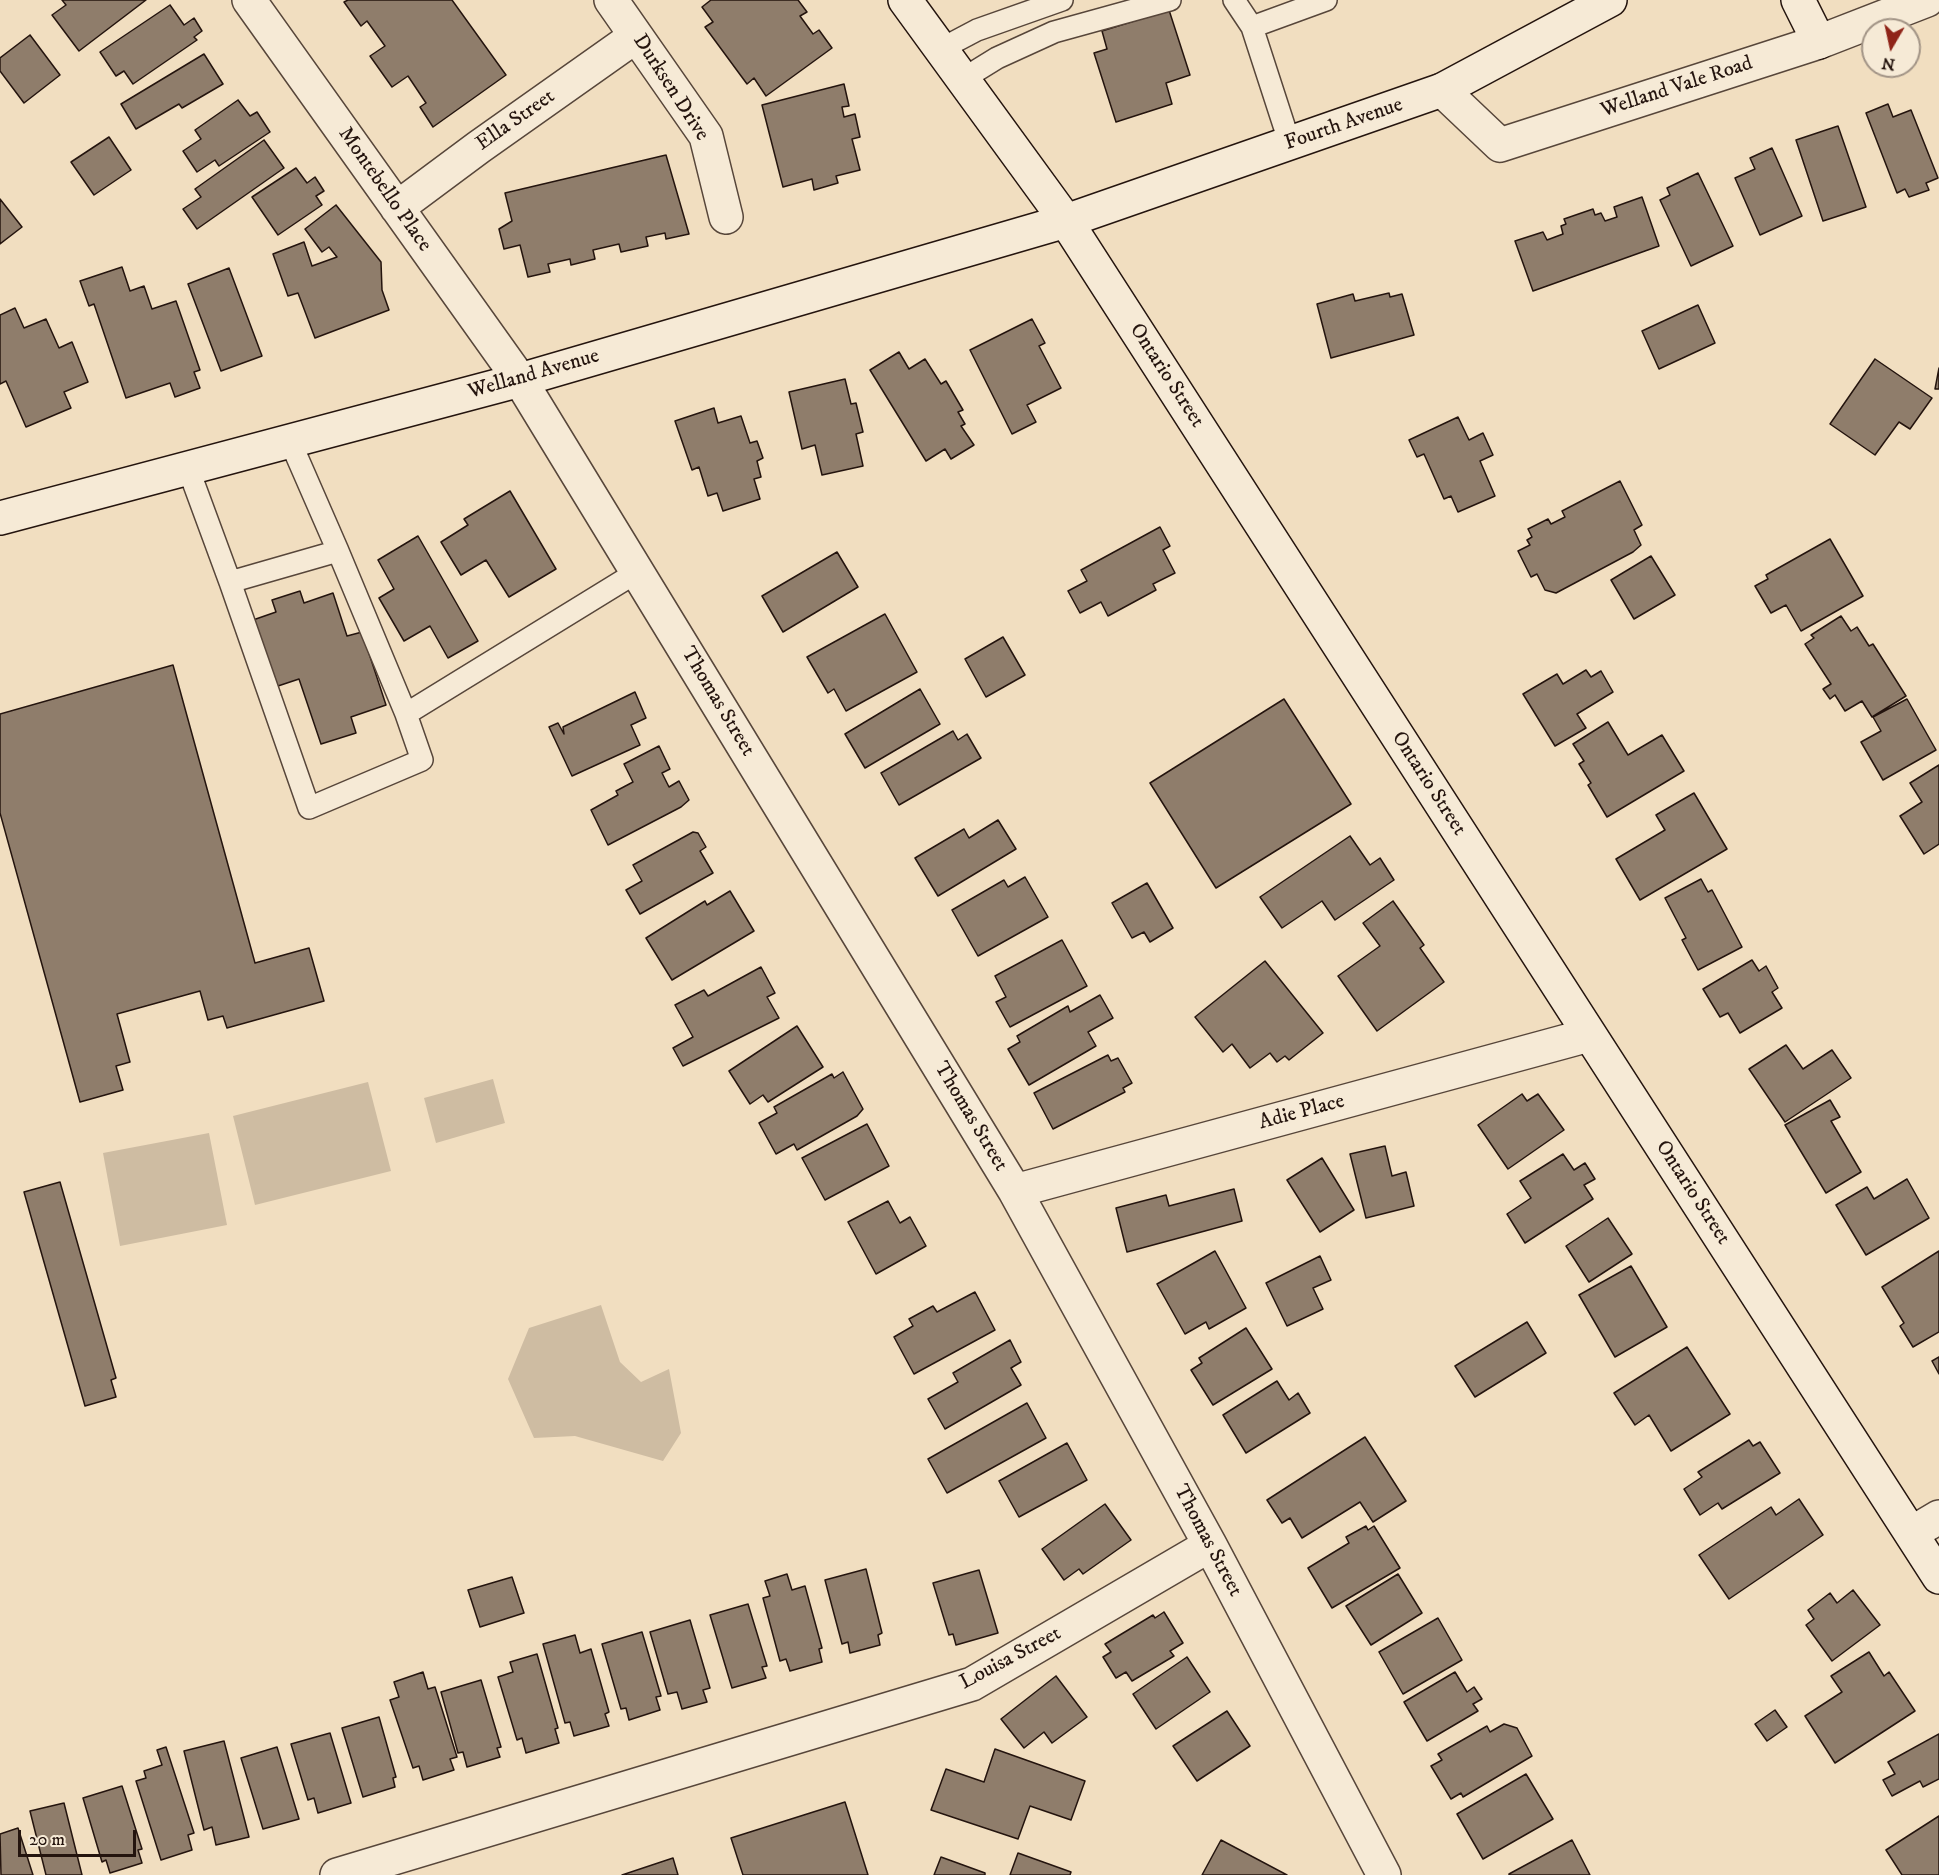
<!DOCTYPE html>
<style>
body{margin:0}
#map{position:relative;width:1939px;height:1875px;overflow:hidden;background:#f1dec0;font-family:"IM FELL DW Pica",serif}
canvas{display:block}
.north{position:absolute;left:1861px;top:18px;width:60px;height:60px;box-sizing:border-box;background:#f6ead6;border:2px solid #a29486;border-radius:50%;rotate:189deg;font-size:16px;font-weight:700;line-height:24px;text-align:center;color:#24140e}
.north::after{content:'';display:block;margin:auto;width:21px;height:27px;background:#8f2418;clip-path:polygon(50% 0,100% 100%,50% 72%,0 100%)}
.scale{position:absolute;left:18px;top:1830px;width:118px;height:27px;box-sizing:border-box;border:3px solid #24140e;border-top:0;padding-left:8px;font-size:18px;line-height:21px;white-space:nowrap;color:#24140e;-webkit-text-stroke:4px #f6ead6;paint-order:stroke}
</style>
<div id="map">
<canvas width="1939" height="1875"></canvas>
<div class="north">N</div>
<div class="scale">20 m</div>
</div>
<script>
const ctx = document.querySelector('canvas').getContext('2d');
ctx.lineJoin = 'round';
function paint(path, color) { ctx.fillStyle = color; ctx.fill(path, 'evenodd'); }
const toPath = rows => new Path2D(rows.map(r => 'M' + r).join(''));
function strokePath(path, color, width, dash) { ctx.strokeStyle = color; ctx.lineWidth = width; ctx.lineCap = dash ? 'butt' : 'round'; ctx.setLineDash(dash || []); ctx.stroke(path); }
function label(font, color, halo, rows, align = 'center') {
  ctx.font = font + ' "IM FELL DW Pica",serif'; ctx.lineWidth = 4.5; ctx.setLineDash([]); ctx.textBaseline = 'middle'; ctx.strokeStyle = halo; ctx.fillStyle = color; for (const [text, x, y, turn = 0] of rows) {
    ctx.save(); ctx.translate(x, y); ctx.rotate((+turn || 0) * Math.PI / 180); ctx.textAlign = isNaN(turn) ? turn : align; if (halo) ctx.strokeText(text, 0, 0); ctx.fillText(text, 0, 0); ctx.restore();
  }
}
const green = toPath([
 [493,1079,505,1123,436,1143,424,1098],
 [368,1082,391,1171,255,1205,233,1116],
 [209,1133,227,1225,120,1246,103,1153],
 [601,1305,620,1362,641,1382,669,1369,681,1433,663,1461,575,1436,534,1438,508,1379,529,1328]
]);
const building = toPath([
 [62,0,146,0,79,51,52,15,66,5,62,0],
 [348,0,452,0,506,75,433,127,420,107,426,103,408,76,392,87,370,56,385,46,367,21,361,26,344,2,348,0],
 [711,0,798,0,807,12,800,16,813,34,819,30,832,48,766,96,754,78,747,84,705,27,713,22,702,7,711,0],
 [170,5,184,25,194,18,202,31,194,37,197,40,133,84,124,71,116,76,100,52,170,5],
 [1169,10,1190,75,1166,83,1172,104,1116,122,1094,53,1107,49,1102,31,1169,10],
 [30,35,60,75,24,103,0,71,0,58,30,35],
 [204,54,223,84,182,108,179,104,136,129,121,104,204,54],
 [844,84,849,106,842,107,844,117,855,114,860,137,852,139,860,170,836,176,838,183,814,190,812,179,783,187,762,105,844,84],
 [238,100,250,116,257,112,270,132,219,166,215,160,197,172,183,151,201,139,195,130,238,100],
 [1888,104,1893,117,1911,110,1938,178,1926,183,1929,190,1909,197,1905,189,1897,193,1866,113,1888,104],
 [1838,126,1866,207,1823,221,1796,140,1838,126],
 [109,137,131,170,94,195,71,162,109,137],
 [264,140,284,168,197,229,183,209,201,197,195,189,264,140],
 [1772,148,1802,216,1760,235,1735,178,1755,169,1750,158,1772,148],
 [666,155,689,234,666,239,665,233,646,237,648,246,621,252,619,244,593,250,595,259,571,265,570,259,548,264,550,272,528,277,520,245,504,249,499,229,512,221,505,193,666,155],
 [296,168,307,183,315,177,324,191,316,196,322,205,278,235,252,197,296,168],
 [1698,173,1733,246,1691,266,1660,200,1670,195,1667,188,1698,173],
 [1642,197,1659,246,1533,291,1515,241,1543,232,1547,240,1563,234,1561,226,1566,224,1564,219,1593,209,1595,215,1601,213,1605,221,1617,217,1614,207,1642,197],
 [0,199,22,227,0,244,0,199],
 [336,205,381,262,382,290,389,310,315,338,298,293,288,296,273,254,304,242,312,266,337,257,329,247,322,252,305,229,336,205],
 [122,267,130,291,144,286,152,309,176,301,200,370,194,372,200,388,175,397,170,383,126,398,94,304,89,306,80,281,122,267],
 [229,268,262,356,221,371,188,284,229,268],
 [1389,293,1390,297,1402,294,1414,335,1331,358,1317,304,1353,294,1355,301,1389,293],
 [1698,305,1715,343,1659,369,1642,331,1698,305],
 [15,308,24,328,46,319,59,348,72,342,88,382,64,392,71,408,26,427,6,381,0,384,0,315,15,308],
 [1032,319,1045,343,1039,346,1061,388,1027,405,1036,422,1012,434,970,350,1032,319],
 [899,352,909,369,925,359,941,384,946,381,963,410,958,412,965,424,961,426,974,445,951,459,945,449,926,461,870,370,899,352],
 [1875,359,1932,398,1910,429,1899,422,1875,455,1830,424,1875,359],
 [1939,368,1939,389,1935,389,1939,368],
 [845,379,851,404,856,403,863,432,856,434,863,466,822,475,815,445,802,449,789,392,845,379],
 [714,408,718,423,741,416,750,443,757,441,763,458,757,461,761,477,754,479,760,499,723,511,717,493,708,496,699,467,692,470,675,421,714,408],
 [1458,417,1469,440,1483,433,1493,455,1480,461,1495,496,1458,512,1451,496,1444,499,1424,454,1417,457,1409,440,1458,417],
 [1620,481,1642,525,1634,530,1641,545,1633,552,1556,593,1545,590,1537,574,1531,577,1518,551,1530,545,1527,540,1532,537,1528,529,1548,519,1551,524,1565,517,1562,511,1620,481],
 [510,491,556,569,509,597,486,560,461,575,441,542,468,525,464,519,510,491],
 [1160,527,1170,546,1163,550,1175,573,1153,584,1156,590,1108,616,1101,602,1080,613,1068,591,1087,581,1081,570,1160,527],
 [418,536,478,641,448,658,430,626,404,641,379,598,394,589,378,560,418,536],
 [1830,539,1863,596,1801,631,1786,605,1771,613,1755,586,1768,579,1766,575,1830,539],
 [837,552,858,587,783,632,762,596,837,552],
 [1651,556,1675,595,1634,619,1611,580,1651,556],
 [300,591,304,603,333,593,347,636,362,632,386,705,351,717,356,733,321,744,299,679,275,687,253,620,276,612,272,600,300,591],
 [885,614,917,672,846,711,834,689,828,693,807,657,885,614],
 [1841,616,1851,631,1857,627,1869,646,1873,644,1906,696,1872,717,1862,701,1845,711,1835,695,1830,699,1823,689,1831,684,1805,644,1814,638,1811,635,1841,616],
 [1003,637,1025,675,986,697,965,659,1003,637],
 [173,665,255,963,309,948,324,1001,227,1028,223,1016,208,1020,200,991,117,1014,130,1062,116,1066,123,1090,80,1102,0,813,0,714,173,665],
 [1586,670,1591,677,1601,671,1613,692,1577,714,1586,728,1555,746,1523,694,1557,674,1563,684,1586,670],
 [920,689,940,724,865,768,845,734,920,689],
 [635,692,646,718,631,725,640,745,572,776,549,727,558,723,564,734,563,727,635,692],
 [1284,699,1351,804,1216,888,1150,783,1284,699],
 [1907,699,1936,750,1883,780,1861,742,1881,731,1873,717,1907,699],
 [1608,722,1628,755,1662,735,1684,771,1607,817,1588,785,1591,783,1579,764,1584,761,1573,744,1608,722],
 [953,731,958,740,967,734,981,758,899,805,881,773,953,731],
 [659,746,670,769,662,773,669,787,679,781,689,800,681,807,608,845,591,810,618,795,616,791,633,782,624,764,659,746],
 [1939,765,1939,844,1924,854,1900,816,1922,802,1910,783,1939,765],
 [1694,793,1727,849,1640,900,1616,859,1665,830,1656,815,1694,793],
 [998,820,1016,849,938,896,915,858,964,829,969,838,998,820],
 [693,832,698,833,706,847,700,851,713,873,640,914,626,890,642,881,633,865,693,832],
 [1350,836,1370,865,1380,858,1394,880,1335,920,1322,901,1282,928,1260,897,1350,836],
 [1025,877,1048,917,978,956,952,910,1004,880,1008,887,1025,877],
 [1701,879,1708,892,1712,890,1742,947,1698,970,1682,940,1686,938,1665,898,1701,879],
 [1147,883,1173,928,1150,942,1144,932,1132,938,1112,903,1147,883],
 [730,891,754,931,672,980,646,938,705,901,707,905,730,891],
 [1393,901,1424,945,1420,948,1444,982,1377,1031,1338,976,1380,946,1363,923,1393,901],
 [1062,940,1087,986,1010,1027,996,1002,1006,997,995,976,1062,940],
 [1752,960,1759,971,1766,966,1778,988,1772,992,1782,1008,1740,1033,1728,1013,1720,1017,1703,989,1752,960],
 [1265,961,1323,1033,1289,1060,1285,1056,1277,1062,1270,1053,1250,1068,1232,1044,1223,1052,1195,1017,1265,961],
 [761,967,775,993,767,997,779,1018,683,1066,673,1048,693,1037,675,1005,704,990,708,996,761,967],
 [1100,995,1113,1018,1088,1032,1096,1046,1029,1085,1008,1049,1020,1042,1017,1036,1068,1006,1070,1012,1100,995],
 [797,1026,823,1067,768,1102,763,1095,750,1104,729,1071,797,1026],
 [1786,1045,1803,1069,1832,1050,1851,1078,1785,1122,1749,1069,1786,1045],
 [1108,1055,1111,1061,1118,1058,1132,1083,1123,1088,1125,1092,1053,1129,1034,1093,1108,1055],
 [843,1072,863,1109,857,1116,797,1150,794,1144,776,1154,759,1123,777,1113,774,1107,832,1074,834,1078,843,1072],
 [1522,1094,1527,1101,1538,1094,1564,1130,1508,1169,1478,1125,1522,1094],
 [1830,1100,1840,1117,1831,1121,1861,1172,1826,1193,1785,1125,1830,1100],
 [867,1124,889,1166,825,1200,802,1158,867,1124],
 [1385,1146,1392,1176,1406,1172,1414,1206,1366,1218,1350,1154,1385,1146],
 [1563,1154,1574,1170,1585,1163,1595,1179,1584,1185,1593,1199,1525,1243,1507,1214,1531,1198,1520,1181,1563,1154],
 [1322,1158,1354,1210,1320,1232,1287,1180,1322,1158],
 [1907,1179,1929,1218,1866,1255,1836,1205,1867,1187,1874,1199,1907,1179],
 [60,1182,116,1378,111,1380,116,1397,85,1406,24,1192,60,1182],
 [1234,1189,1242,1221,1127,1252,1116,1208,1166,1195,1169,1206,1234,1189],
 [888,1201,900,1223,910,1217,926,1246,876,1274,848,1222,888,1201],
 [1608,1218,1632,1254,1589,1282,1566,1246,1608,1218],
 [1215,1251,1246,1308,1209,1329,1206,1322,1185,1334,1157,1284,1215,1251],
 [1939,1251,1939,1332,1913,1347,1900,1326,1904,1323,1882,1287,1939,1251],
 [1320,1256,1331,1280,1313,1288,1323,1309,1287,1326,1266,1283,1320,1256],
 [1631,1266,1667,1327,1615,1357,1579,1295,1631,1266],
 [975,1292,995,1330,914,1374,894,1337,913,1326,909,1319,933,1306,937,1312,975,1292],
 [1527,1322,1546,1353,1475,1397,1455,1366,1527,1322],
 [1246,1328,1272,1369,1213,1405,1191,1370,1202,1363,1199,1358,1246,1328],
 [1010,1340,1021,1362,1011,1368,1021,1385,945,1429,928,1399,958,1382,953,1373,1010,1340],
 [1687,1347,1730,1414,1671,1451,1649,1415,1635,1425,1614,1393,1687,1347],
 [1939,1357,1939,1374,1932,1361,1939,1357],
 [1277,1381,1289,1400,1298,1393,1310,1413,1246,1453,1223,1415,1277,1381],
 [1027,1403,1046,1438,947,1493,928,1459,1027,1403],
 [1365,1437,1406,1501,1373,1522,1360,1502,1302,1538,1290,1518,1282,1523,1267,1500,1365,1437],
 [1749,1440,1753,1446,1760,1442,1780,1473,1722,1509,1718,1503,1700,1515,1684,1489,1702,1477,1698,1472,1749,1440],
 [1067,1443,1087,1480,1019,1517,999,1481,1067,1443],
 [1799,1499,1823,1535,1729,1599,1699,1555,1771,1507,1776,1515,1799,1499],
 [1105,1504,1131,1540,1083,1574,1079,1569,1064,1580,1042,1549,1105,1504],
 [1366,1526,1368,1530,1374,1526,1400,1568,1332,1608,1308,1568,1349,1543,1346,1537,1366,1526],
 [866,1569,882,1633,878,1635,880,1645,850,1653,848,1642,842,1644,825,1580,866,1569],
 [979,1570,998,1633,956,1645,953,1634,949,1635,933,1583,979,1570],
 [787,1574,792,1590,805,1586,822,1648,819,1649,822,1662,790,1671,786,1659,780,1661,763,1598,770,1596,765,1581,787,1574],
 [1398,1574,1422,1613,1371,1645,1346,1606,1398,1574],
 [512,1577,524,1613,480,1627,468,1590,512,1577],
 [1853,1590,1880,1625,1832,1661,1806,1625,1814,1619,1808,1610,1830,1593,1837,1603,1853,1590],
 [748,1604,767,1666,762,1667,766,1678,732,1688,710,1615,748,1604],
 [1164,1612,1183,1643,1170,1651,1174,1656,1132,1681,1126,1672,1116,1678,1103,1657,1111,1652,1105,1644,1153,1615,1155,1618,1164,1612],
 [1438,1618,1462,1660,1403,1694,1379,1652,1438,1618],
 [690,1620,710,1688,703,1690,707,1702,682,1709,677,1692,668,1694,650,1632,690,1620],
 [642,1632,661,1696,656,1697,660,1710,629,1720,626,1708,621,1709,602,1644,642,1632],
 [575,1635,580,1653,591,1649,609,1712,605,1714,609,1726,574,1736,570,1722,565,1723,543,1644,575,1635],
 [1869,1652,1884,1676,1889,1672,1915,1711,1835,1763,1805,1716,1842,1692,1831,1676,1869,1652],
 [537,1654,558,1728,555,1729,559,1743,526,1753,522,1738,517,1740,498,1677,513,1672,510,1662,537,1654],
 [1187,1657,1210,1692,1156,1729,1133,1694,1187,1657],
 [423,1672,428,1689,435,1687,457,1757,450,1759,454,1770,423,1780,419,1766,413,1768,390,1700,399,1697,394,1682,423,1672],
 [1455,1672,1467,1692,1474,1687,1482,1699,1473,1704,1478,1711,1427,1741,1404,1702,1455,1672],
 [1056,1676,1087,1717,1052,1743,1044,1732,1024,1748,1001,1719,1056,1676],
 [481,1680,501,1747,497,1748,500,1757,467,1767,463,1752,458,1753,441,1692,481,1680],
 [1775,1710,1787,1727,1767,1741,1755,1724,1775,1710],
 [1227,1711,1250,1746,1197,1781,1173,1746,1227,1711],
 [379,1717,396,1777,393,1778,395,1787,363,1797,342,1728,379,1717],
 [1504,1724,1517,1728,1532,1756,1463,1797,1461,1793,1451,1799,1431,1766,1442,1760,1438,1754,1487,1726,1490,1732,1504,1724],
 [330,1733,351,1803,318,1813,314,1798,308,1800,291,1744,330,1733],
 [1939,1734,1939,1779,1923,1787,1920,1781,1892,1796,1883,1780,1895,1774,1888,1762,1939,1734],
 [224,1741,249,1837,216,1845,212,1827,204,1830,184,1751,224,1741],
 [166,1747,194,1833,188,1835,192,1850,161,1860,136,1781,146,1778,144,1771,162,1765,157,1750,166,1747],
 [277,1747,299,1819,263,1829,241,1758,277,1747],
 [995,1749,1085,1781,1071,1820,1030,1806,1018,1839,931,1810,946,1769,984,1782,995,1749],
 [1526,1774,1553,1819,1483,1859,1457,1814,1526,1774],
 [122,1786,142,1849,138,1850,142,1863,110,1873,106,1860,102,1862,83,1798,122,1786],
 [845,1802,868,1875,743,1875,731,1838,845,1802],
 [64,1803,82,1875,46,1875,30,1811,64,1803],
 [1939,1816,1939,1875,1902,1875,1886,1850,1939,1816],
 [18,1828,33,1875,1,1875,0,1834,18,1828],
 [1221,1840,1287,1875,1202,1875,1221,1840],
 [1572,1840,1590,1875,1509,1875,1509,1874,1572,1840],
 [1018,1853,1071,1872,1070,1875,1010,1875,1018,1853],
 [941,1857,985,1873,985,1875,934,1875,941,1857],
 [673,1858,678,1875,622,1875,673,1858]
]);
const service = toPath([
 [1234,0,1252,27],
 [941,49,977,30,1062,0],
 [963,79,997,58,1054,32,1170,0],
 [1290,144,1252,27,1326,0],
 [188,468,230,582,338,551,290,441],
 [338,551,406,714,637,572],
 [230,582,309,808,422,760,406,714]
]);
const minor = toPath([
 [249,0,520,380,1015,1191,1210,1545,1384,1875],
 [611,0,706,136,726,217],
 [1442,90,1500,145,1819,42,1927,0],
 [397,208,479,147,636,36],
 [1015,1191,1589,1035],
 [1912,1533,1939,1517],
 [337,1875,972,1684,1210,1545]
]);
const secondary = toPath([
 [905,0,1066,221,1939,1577],
 [1798,0,1819,42],
 [0,518,520,380,1066,221,1442,90,1610,0]
]);
const streetNames = [
 ["Durksen Drive",670,88,57],
 ["Welland Vale Road",1677,88,-18],
 ["Ella Street",516,121,-35],
 ["Fourth Avenue",1344,125,-19],
 ["Montebello Place",384,190,55],
 ["Welland Avenue",534,375,-16],
 ["Ontario Street",1166,376,57],
 ["Thomas Street",717,702,59],
 ["Ontario Street",1428,784,57],
 ["Adie Place",1302,1113,-15],
 ["Thomas Street",970,1117,59],
 ["Ontario Street",1692,1193,57],
 ["Thomas Street",1207,1541,62],
 ["Louisa Street",1011,1659,-28]
];
paint(green, '#cebca2');
paint(building, '#8f7d6b');
strokePath(building, '#24140e', 1.5);
strokePath(service, '#57463a', 24);
strokePath(minor, '#57463a', 36);
strokePath(secondary, '#24140e', 36);
strokePath(service, '#f6ead6', 21);
strokePath(minor, '#f6ead6', 33);
strokePath(secondary, '#f6ead6', 33);
label('21px', '#24140e', '#f6ead6', streetNames);
</script>
